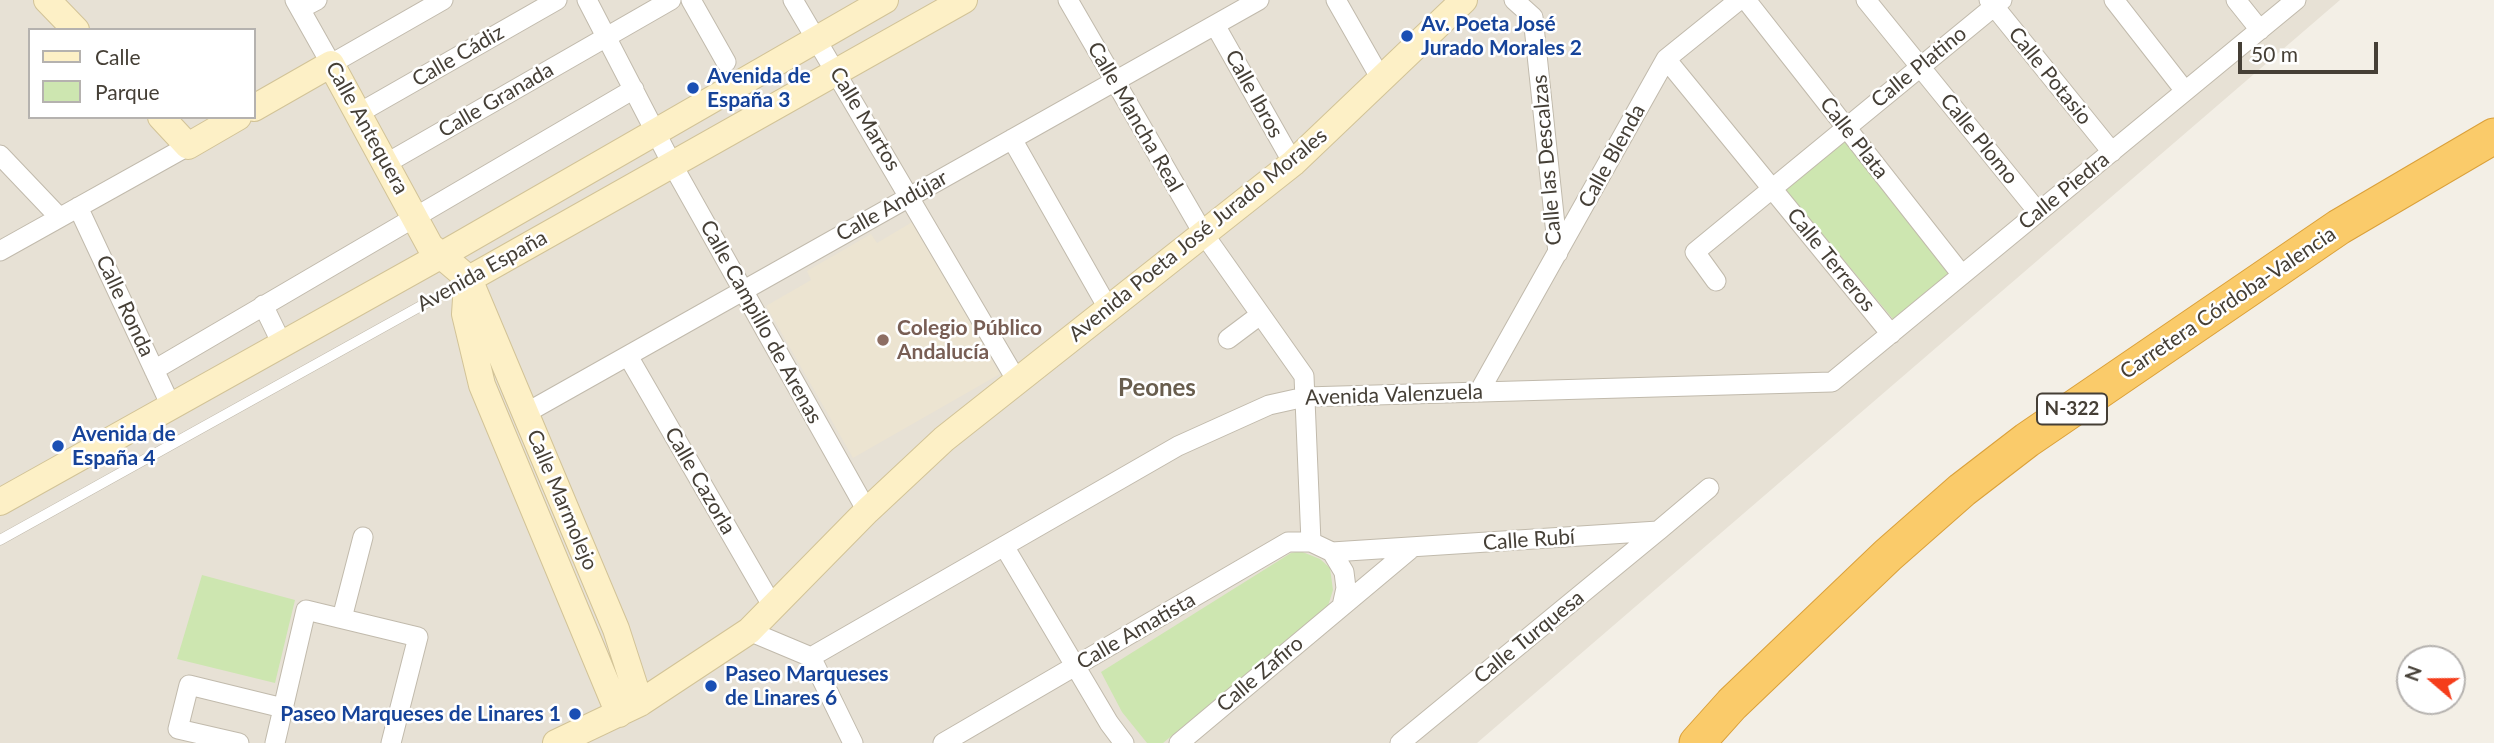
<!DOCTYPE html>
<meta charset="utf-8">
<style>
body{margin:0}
#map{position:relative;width:2494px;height:743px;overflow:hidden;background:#f3efe6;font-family:Lato,sans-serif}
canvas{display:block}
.legend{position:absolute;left:28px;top:28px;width:228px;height:91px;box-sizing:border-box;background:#fff;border:2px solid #b5b2af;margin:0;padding:9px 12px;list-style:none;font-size:21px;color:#453f36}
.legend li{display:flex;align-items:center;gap:14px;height:35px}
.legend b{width:35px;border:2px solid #b5b2af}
.north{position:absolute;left:2396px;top:645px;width:70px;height:70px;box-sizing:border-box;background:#fff;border:2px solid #b5b2af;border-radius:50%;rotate:290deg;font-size:19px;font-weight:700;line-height:28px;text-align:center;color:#453f36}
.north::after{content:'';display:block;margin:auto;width:24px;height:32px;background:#f53d1b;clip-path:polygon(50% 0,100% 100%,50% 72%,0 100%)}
.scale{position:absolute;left:2238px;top:42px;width:140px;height:32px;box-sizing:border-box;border:4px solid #453f36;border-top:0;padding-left:9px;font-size:21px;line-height:24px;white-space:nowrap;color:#453f36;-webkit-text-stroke:5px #fff;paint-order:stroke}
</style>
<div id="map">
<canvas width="2494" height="743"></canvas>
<ul class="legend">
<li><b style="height:9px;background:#fdf0c6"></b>Calle</li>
<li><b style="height:19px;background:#cde6b0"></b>Parque</li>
</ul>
<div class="north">N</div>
<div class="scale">50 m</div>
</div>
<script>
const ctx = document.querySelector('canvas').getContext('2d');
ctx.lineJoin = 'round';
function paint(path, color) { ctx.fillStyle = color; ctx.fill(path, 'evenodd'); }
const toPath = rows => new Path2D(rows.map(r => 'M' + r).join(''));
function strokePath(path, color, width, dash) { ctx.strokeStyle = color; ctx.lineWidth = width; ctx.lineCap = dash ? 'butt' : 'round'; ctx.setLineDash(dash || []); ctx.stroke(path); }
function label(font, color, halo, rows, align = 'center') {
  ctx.font = font + ' Lato,sans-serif'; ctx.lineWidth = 5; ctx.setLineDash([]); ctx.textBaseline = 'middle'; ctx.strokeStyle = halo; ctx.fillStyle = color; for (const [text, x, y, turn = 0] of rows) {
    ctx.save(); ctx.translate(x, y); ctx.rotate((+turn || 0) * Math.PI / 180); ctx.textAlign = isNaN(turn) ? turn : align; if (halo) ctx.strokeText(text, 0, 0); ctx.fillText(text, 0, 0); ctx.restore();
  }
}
const residential = toPath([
 [0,0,2340,0,1477,743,0,743],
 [30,30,254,30,254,117,30,117]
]);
const education = toPath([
 [914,221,1000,374,853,458,766,306,811,280,807,271,871,234,877,243]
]);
const green = toPath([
 [1845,139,1951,273,1893,319,1784,188],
 [1300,551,1320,559,1330,568,1333,590,1328,606,1163,743,1147,743,1122,712,1101,672,1291,553],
 [202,575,295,600,275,683,177,659]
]);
const lane = toPath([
 [0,540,464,282]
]);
const street = toPath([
 [295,0,331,64,443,0],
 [587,0,672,164,867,511],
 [691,0,726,62],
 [793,0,1017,381],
 [1068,0,1203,233,1304,376,1311,542],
 [1336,0,1381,79],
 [1514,0,1533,17,1558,253],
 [1746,0,1962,275],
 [1866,0,2038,212],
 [1989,0,2112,152],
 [2114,0,2185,91],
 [2236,0,2260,30],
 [300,9,317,0],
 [1215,25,1293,163],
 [1666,59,1891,334],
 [359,113,557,0],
 [1012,139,1108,308],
 [0,155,59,217],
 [387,163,671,0],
 [78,207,171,406],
 [0,251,188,146],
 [1716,281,1695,252,2002,0],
 [263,305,282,344],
 [1228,339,1260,315],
 [628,356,773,607],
 [154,370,634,89],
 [1479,392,1666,59,1739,0],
 [526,413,1259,0],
 [1004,546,1109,723,1124,743],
 [1332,552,1344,572,1346,588,1342,606],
 [342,618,363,537],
 [749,631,811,657,853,743],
 [811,657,1178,446,1269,405,1305,397,1832,382,2296,0],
 [239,743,178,729,189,685,283,708],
 [275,743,306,610,418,637,391,743],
 [943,743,1288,542,1311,542,1332,552,1658,531,1709,488],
 [1179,743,1413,547],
 [1400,743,1658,531]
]);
const secondary = toPath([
 [47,0,76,30],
 [254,108,331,64,430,246,469,279,616,629,640,703],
 [161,117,188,146,238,117],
 [469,279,964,0],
 [467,284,465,314,482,385,619,714],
 [0,502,440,256,885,0],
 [556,743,640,703,749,631,867,511,944,439,1293,163,1464,0]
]);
const highway = toPath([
 [1697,743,1732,704,1888,555,1962,490,2027,440,2339,227,2494,136]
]);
const markers = [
 [1407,36,7,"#1a4fb4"],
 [693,88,7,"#1a4fb4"],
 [883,340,7,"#8d6e63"],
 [58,446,7,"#1a4fb4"],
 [711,686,7,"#1a4fb4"],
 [575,714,7,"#1a4fb4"]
];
const shields = [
 [2072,409,70]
];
const shieldNames = [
 ["N-322",2072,409]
];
const transitNames = [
 ["Av. Poeta José",1421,24],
 ["Jurado Morales 2",1421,48],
 ["Avenida de",707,76],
 ["España 3",707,100],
 ["Avenida de",72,434],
 ["España 4",72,458],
 ["Paseo Marqueses",725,674],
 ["de Linares 6",725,698],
 ["Paseo Marqueses de Linares 1",561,714,"right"]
];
const streetNames = [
 ["Calle Cádiz",458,56,-30],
 ["Calle Platino",1919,67,-39],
 ["Calle Potasio",2050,76,51],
 ["Calle Ibros",1254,94,61],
 ["Calle Granada",496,100,-30],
 ["Calle Mancha Real",1135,117,60],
 ["Calle Martos",865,119,59],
 ["Calle Antequera",367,128,61],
 ["Calle Plata",1854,138,52],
 ["Calle Plomo",1979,139,51],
 ["Calle Blenda",1612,156,-61],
 ["Calle las Descalzas",1547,160,-95],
 ["Calle Piedra",2064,191,-39],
 ["Calle Andújar",892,206,-29],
 ["Avenida Poeta José Jurado Morales",1198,235,-39],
 ["Calle Terreros",1831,260,51],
 ["Avenida España",482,271,-29],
 ["Carretera Córdoba-Valencia",2228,303,-34],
 ["Calle Ronda",125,306,65],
 ["Calle Campillo de Arenas",761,322,61],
 ["Avenida Valenzuela",1394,395,-2],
 ["Calle Cazorla",700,481,60],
 ["Calle Marmolejo",562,500,67],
 ["Calle Rubí",1529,540,-4],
 ["Calle Amatista",1136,631,-30],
 ["Calle Turquesa",1529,637,-39],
 ["Calle Zafiro",1260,674,-40]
];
const educationNames = [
 ["Colegio Público",897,328],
 ["Andalucía",897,352]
];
const quarterNames = [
 ["Peones",1157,388]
];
paint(residential, '#e7e1d5');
paint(education, '#ece4d1');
paint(green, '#cde6b0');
strokePath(lane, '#c1baac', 11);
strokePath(street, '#c1baac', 21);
strokePath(secondary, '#d2c397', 28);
strokePath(highway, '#daa03a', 37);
strokePath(lane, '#fff', 10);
strokePath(street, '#fff', 19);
strokePath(secondary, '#fdf0c6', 26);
strokePath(highway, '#facb6a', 35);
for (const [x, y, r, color] of markers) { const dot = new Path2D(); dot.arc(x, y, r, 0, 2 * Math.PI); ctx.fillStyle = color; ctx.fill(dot); strokePath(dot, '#fff', 2.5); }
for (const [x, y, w] of shields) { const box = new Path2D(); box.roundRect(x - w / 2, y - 15.5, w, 31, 5); ctx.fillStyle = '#fff'; ctx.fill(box); strokePath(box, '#453f36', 2); }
label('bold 19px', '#453f36', null, shieldNames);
label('bold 21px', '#164399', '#fff', transitNames, 'left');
label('21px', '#453f36', '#fff', streetNames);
label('bold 21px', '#785e54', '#fff', educationNames, 'left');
label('bold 24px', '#685d4d', '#fff', quarterNames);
</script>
